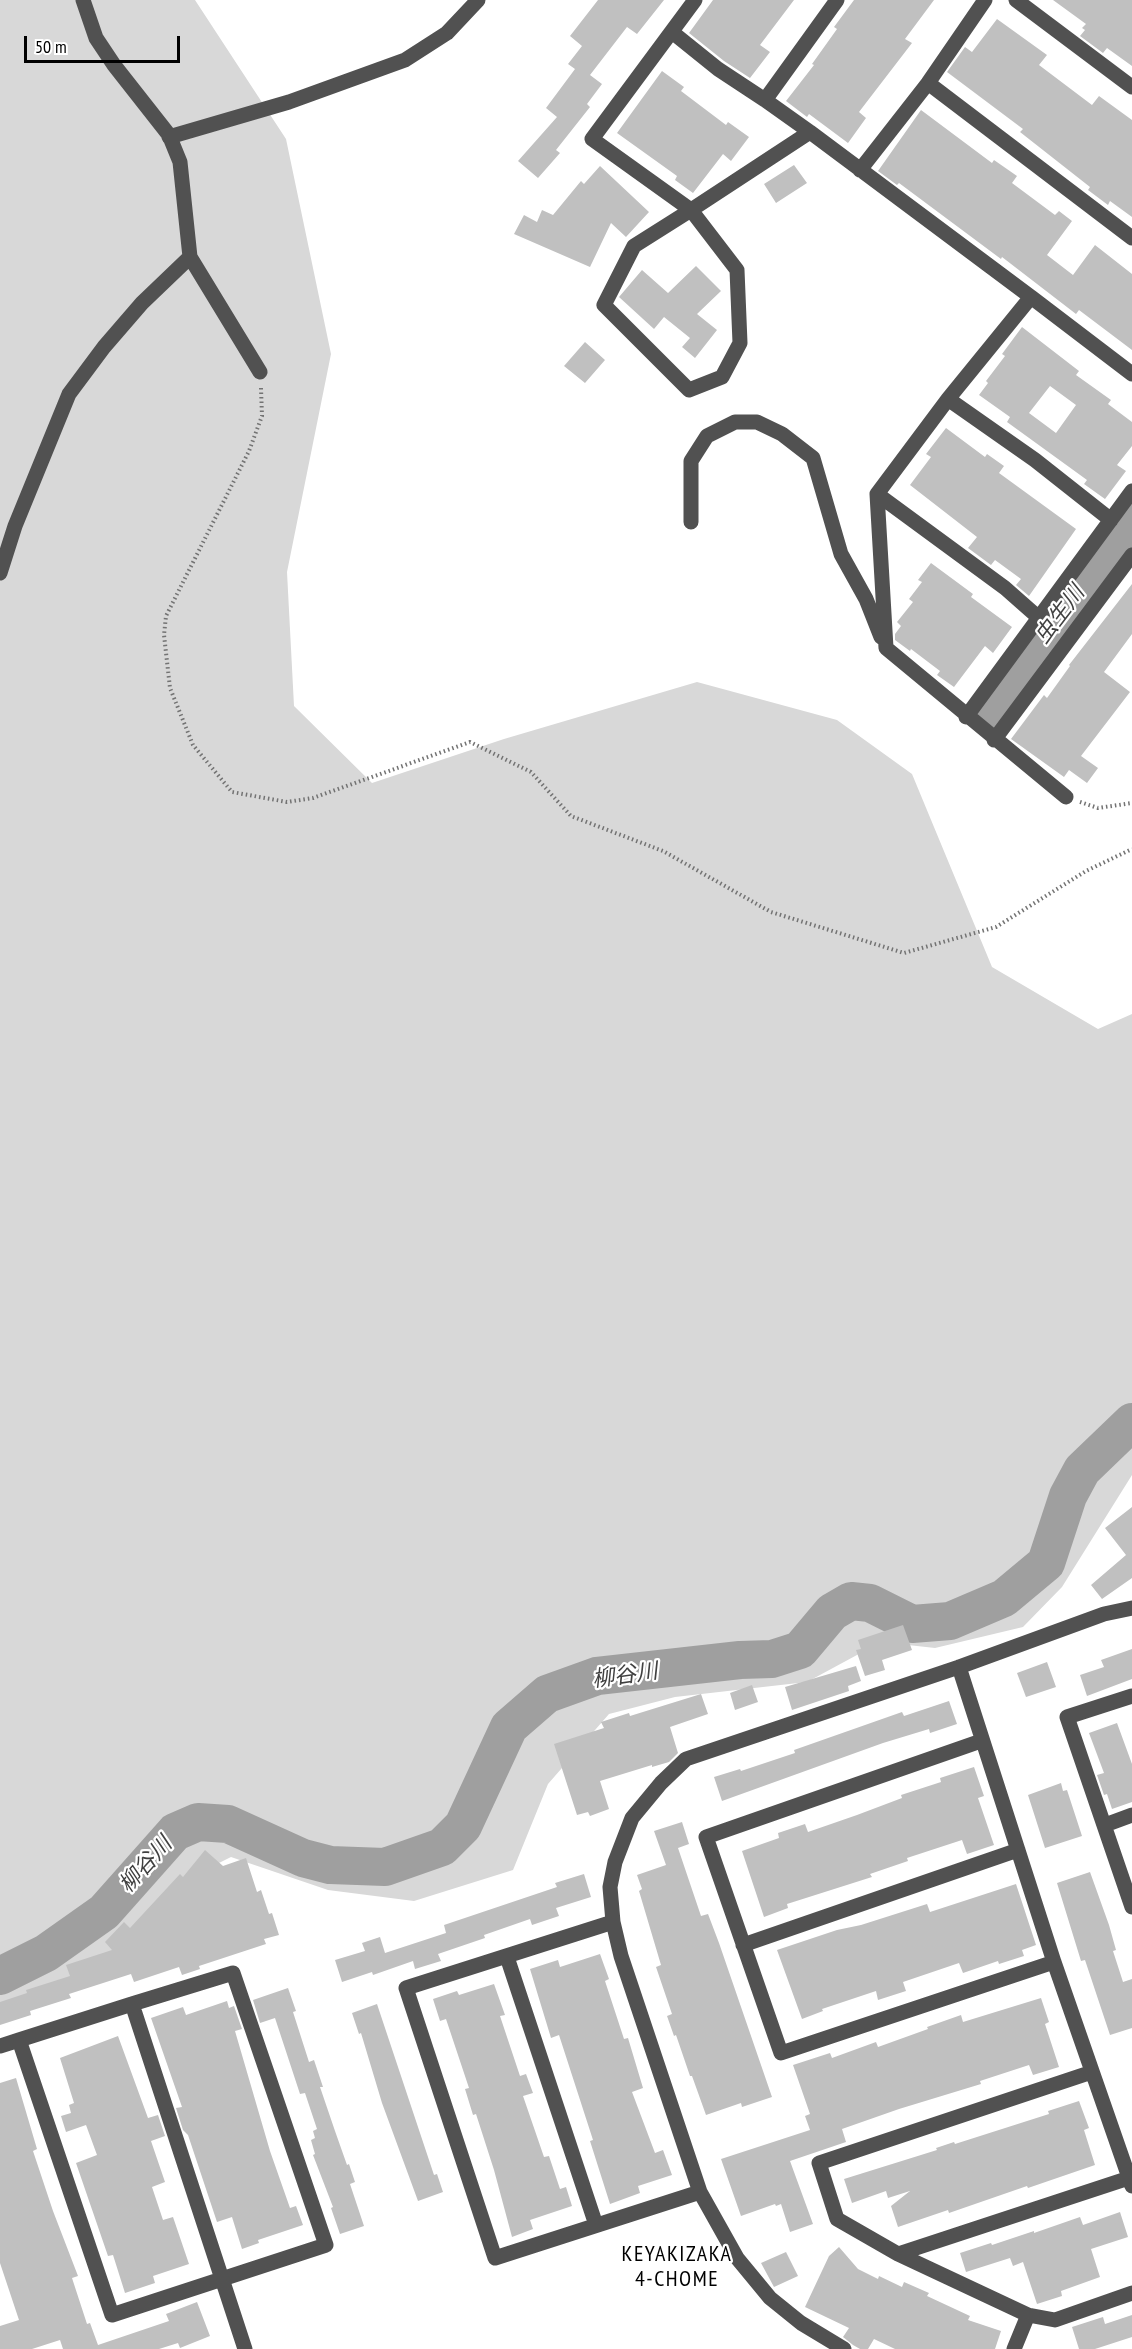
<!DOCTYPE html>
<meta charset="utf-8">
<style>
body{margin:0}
#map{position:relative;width:1132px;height:2349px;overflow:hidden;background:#fff;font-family:"PT Sans Narrow",sans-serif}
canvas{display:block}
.scale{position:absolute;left:24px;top:36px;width:156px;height:27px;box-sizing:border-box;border:3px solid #000;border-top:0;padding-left:8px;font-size:18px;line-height:21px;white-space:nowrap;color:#000;-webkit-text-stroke:4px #fff;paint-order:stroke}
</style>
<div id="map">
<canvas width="1132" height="2349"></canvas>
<div class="scale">50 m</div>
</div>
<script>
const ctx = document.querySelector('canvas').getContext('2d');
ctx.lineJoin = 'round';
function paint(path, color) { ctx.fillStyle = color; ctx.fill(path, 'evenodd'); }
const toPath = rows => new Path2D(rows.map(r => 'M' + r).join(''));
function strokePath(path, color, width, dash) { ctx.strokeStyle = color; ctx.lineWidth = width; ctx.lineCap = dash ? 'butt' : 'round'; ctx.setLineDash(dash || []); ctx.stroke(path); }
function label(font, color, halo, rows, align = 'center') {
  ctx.font = font + ' "PT Sans Narrow","Noto Sans JP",sans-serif'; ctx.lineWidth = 4.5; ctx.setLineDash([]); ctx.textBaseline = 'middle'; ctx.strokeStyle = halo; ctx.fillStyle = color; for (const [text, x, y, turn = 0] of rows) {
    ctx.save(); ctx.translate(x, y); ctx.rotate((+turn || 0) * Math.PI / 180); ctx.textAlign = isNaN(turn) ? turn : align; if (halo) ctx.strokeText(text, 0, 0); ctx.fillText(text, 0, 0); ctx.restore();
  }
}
const green = toPath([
 [0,0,195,0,286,139,331,354,287,572,294,706,372,783,504,739,697,682,837,720,912,774,992,967,1098,1029,1132,1014,1132,1475,1062,1587,1023,1627,935,1648,881,1642,807,1682,675,1697,609,1714,548,1784,513,1870,414,1901,328,1890,231,1857,187,1879,94,1972,0,2015]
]);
const river = toPath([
 [989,711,1132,518],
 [0,1976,46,1953,104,1912,175,1832,198,1822,228,1824,303,1858,330,1865,385,1867,442,1847,463,1826,509,1727,547,1694,597,1676,740,1660,772,1659,800,1650,832,1612,851,1601,870,1603,912,1624,950,1621,1004,1598,1046,1563,1068,1496,1082,1470,1132,1422]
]);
const building = toPath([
 [598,0,664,0,637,34,627,27,590,75,602,84,587,104,590,107,556,150,560,153,538,178,518,161,557,117,546,108,575,69,568,64,582,46,570,36],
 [713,0,794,0,760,45,770,52,750,78,724,61,689,33],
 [854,0,934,0,905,39,912,43,859,112,866,118,848,143,809,114,807,117,786,101,814,65,812,64,837,29,834,27],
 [1053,0,1132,0,1132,66,1107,48,1103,53,1080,36,1085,30,1082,28,1086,24],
 [997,19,1047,55,1039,65,1092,105,1099,96,1132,120,1132,217,1110,201,1108,205,1088,190,1090,187,1020,132,1023,129,947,72,965,47,972,52],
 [662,71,684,87,681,91,726,125,728,122,749,137,731,161,723,154,693,193,675,180,677,176,617,133],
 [921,110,992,163,994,160,1017,176,1012,183,1055,215,1059,211,1072,221,1047,255,1073,275,1095,245,1132,274,1132,350,1079,310,1076,314,1002,257,1001,259,899,183,897,185,878,171],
 [794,165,807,183,776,203,764,184],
 [600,166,649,212,626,237,611,223,590,267,514,234,524,215,537,222,542,210,553,215,581,181,584,184],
 [696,266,721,291,697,314,717,330,695,358,682,347,690,338,664,317,654,329,619,297,642,270,668,293],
 [1022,327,1079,371,1076,375,1111,400,1108,404,1132,422,1132,446,1117,465,1126,471,1105,499,1084,484,1087,480,1007,422,1010,417,979,395,988,383,986,381,1005,356,1002,354],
 [1050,386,1076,405,1056,433,1029,413],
 [585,342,605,360,585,383,564,366],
 [946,428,985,457,987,454,1004,466,999,473,1076,529,1029,596,1016,585,1021,579,995,560,991,565,968,548,977,537,910,485,931,457,926,454],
 [931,563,973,594,971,597,1012,627,993,653,985,646,954,687,937,675,940,671,911,649,910,651,895,640,895,634,901,626,897,622,913,602,909,599,922,582,918,580],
 [1132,584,1132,634,1104,672,1130,692,1081,756,1098,768,1087,783,1069,770,1064,777,1011,739,1044,695,1047,698,1070,666,1069,665],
 [1132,1507,1132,1578,1102,1599,1091,1585,1126,1555,1105,1528],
 [903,1625,912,1650,882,1660,885,1670,865,1676,856,1650,861,1649,858,1640],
 [1132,1649,1132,1679,1087,1696,1080,1675,1104,1667,1101,1660],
 [1047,1662,1056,1687,1026,1697,1017,1673],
 [856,1666,861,1681,848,1686,849,1691,792,1710,785,1687],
 [752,1685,758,1702,735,1710,730,1693],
 [701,1694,708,1714,670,1727,678,1753,669,1762,652,1767,652,1765,600,1781,609,1809,590,1816,588,1812,577,1815,554,1744,604,1728,601,1722,629,1713,630,1716],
 [949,1701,957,1724,930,1733,929,1729,883,1743,722,1801,714,1777,740,1769,741,1771,795,1753,794,1750,902,1712,904,1716],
 [1117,1723,1132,1764,1132,1802,1112,1809,1107,1794,1104,1795,1097,1775,1104,1773,1089,1733],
 [974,1767,984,1796,978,1798,994,1845,967,1854,962,1840,907,1858,908,1861,870,1874,872,1877,787,1904,788,1908,764,1917,742,1851,779,1838,778,1833,805,1824,808,1832,857,1815,902,1798,901,1795,941,1782,940,1778],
 [1061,1783,1063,1791,1067,1790,1082,1836,1045,1848,1028,1795],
 [682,1822,689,1844,678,1848,701,1916,708,1914,719,1943,772,2097,742,2107,741,2103,706,2115,692,2076,690,2076,676,2035,674,2036,667,2016,672,2014,656,1967,661,1965,639,1891,642,1889,637,1875,666,1865,654,1831],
 [205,1850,223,1866,246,1858,257,1892,261,1890,269,1914,272,1913,279,1935,264,1939,266,1944,199,1966,200,1969,182,1975,179,1967,134,1982,131,1974,69,1994,71,1998,30,2011,31,2015,0,2025,0,2002,27,1993,26,1990,70,1976,66,1965,112,1950,105,1942,124,1922,130,1928,180,1874,183,1877],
 [1090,1872,1109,1925,1116,1950,1113,1951,1123,1982,1132,1979,1132,2028,1110,2035,1085,1960,1081,1961,1057,1883],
 [584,1874,591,1897,556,1908,559,1916,532,1925,530,1919,484,1935,485,1938,438,1954,441,1961,415,1969,413,1961,373,1975,372,1972,342,1982,335,1960,365,1951,362,1943,380,1937,385,1953,446,1933,444,1925,557,1887,555,1883],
 [1016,1884,1036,1945,1022,1950,1024,1956,999,1964,998,1961,963,1973,959,1963,903,1982,906,1991,878,2000,876,1991,822,2009,823,2011,802,2019,777,1950,837,1930,861,1925,927,1904,930,1912],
 [600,1954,609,1979,605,1981,624,2039,628,2038,643,2088,632,2092,655,2153,663,2150,672,2175,638,2186,640,2193,610,2204,590,2141,593,2140,559,2035,551,2038,530,1969,558,1960,560,1967],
 [494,1984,505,2015,500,2016,520,2076,526,2074,533,2093,523,2096,544,2157,549,2156,560,2189,566,2187,572,2206,530,2220,533,2229,512,2237,494,2170,476,2114,473,2115,465,2089,469,2088,446,2019,440,2021,433,1999,457,1991,459,1995],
 [288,1988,296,2011,293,2012,309,2062,314,2060,323,2087,320,2087,335,2131,347,2165,349,2164,355,2182,350,2184,364,2226,340,2234,331,2208,333,2207,313,2155,315,2154,311,2140,315,2138,313,2131,317,2129,305,2093,300,2094,275,2018,260,2023,253,2000],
 [1041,1998,1049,2022,1045,2024,1059,2067,1033,2075,1029,2065,980,2081,981,2084,899,2109,842,2129,846,2142,790,2161,813,2224,790,2232,781,2204,776,2206,775,2204,741,2216,721,2159,810,2130,805,2116,810,2114,793,2065,830,2053,832,2058,876,2042,878,2047,928,2029,927,2027,961,2015,963,2022],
 [227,2001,229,2008,234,2006,242,2029,235,2031,270,2151,290,2208,296,2206,303,2225,258,2240,259,2243,242,2249,232,2217,217,2222,188,2135,183,2130,176,2108,182,2107,151,2018,183,2007,186,2015],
 [377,2004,434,2175,437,2174,443,2192,418,2201,382,2103,361,2033,359,2034,352,2013],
 [118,2036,148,2118,158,2115,165,2136,151,2141,165,2182,152,2187,163,2220,173,2217,189,2264,153,2276,155,2283,125,2293,113,2255,108,2256,76,2163,97,2155,86,2125,66,2132,61,2116,71,2113,69,2105,74,2103,60,2058],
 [16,2078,37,2149,33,2151,53,2211,78,2276,72,2278,87,2324,90,2323,98,2345,169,2321,166,2314,197,2302,210,2336,180,2348,178,2343,159,2349,63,2349,60,2340,32,2349,0,2349,0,2326,19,2320,0,2263,0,2083],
 [1079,2101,1089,2128,1084,2130,1095,2165,1028,2188,1027,2186,949,2213,948,2210,898,2227,891,2206,910,2191,888,2198,886,2191,852,2203,844,2179,937,2150,936,2148,954,2142,955,2144,1049,2114,1048,2111],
 [1120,2212,1128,2237,1091,2249,1100,2277,1061,2291,1062,2296,1037,2304,1023,2262,1013,2266,1010,2258,966,2272,960,2253,991,2243,992,2245,1034,2231,1034,2233,1080,2217,1083,2225],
 [839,2247,858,2269,878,2279,879,2276,902,2287,904,2282,929,2293,927,2296,970,2316,968,2320,1001,2331,995,2349,895,2349,874,2339,868,2349,860,2349,853,2345,843,2337,849,2328,805,2307,829,2256],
 [786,2252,798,2276,774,2287,761,2263],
 [1132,2315,1132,2337,1095,2349,1079,2349,1072,2327,1103,2317,1105,2324]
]);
const path = toPath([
 [261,388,262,416,249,451,166,616,164,635,170,688,193,745,232,792,287,802,313,798,470,742,531,772,571,816,663,851,771,912,904,953,996,927,1086,871,1132,849],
 [1080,802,1098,808,1132,803]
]);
const minor = toPath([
 [83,0,96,38,114,65,169,135,180,162,190,257,260,372],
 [695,0,592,139,691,210,737,270,740,343,722,377,689,390,604,305,634,246,691,210,810,132,1031,297,948,399,877,494,886,648,1066,797],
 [1016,0,1132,87],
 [672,32,718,69,765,100,810,132],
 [928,83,1132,238],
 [765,100,837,0],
 [169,137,289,102,405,60,447,33,478,0],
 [860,170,928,83,985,0],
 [1031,297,1132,374],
 [948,399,1035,460,1111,520],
 [877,494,1005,588,1039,618],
 [691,522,691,461,707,436,735,422,757,422,782,434,813,458,841,554,866,599,881,637],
 [0,573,15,526,69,394,104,347,142,303,190,257],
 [966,717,1132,491],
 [994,740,1132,555],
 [959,1667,1054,1962,1132,2186],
 [1132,1696,1067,1717,1132,1907],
 [981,1741,706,1837,781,2053,1054,1962],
 [1105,1825,1132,1815],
 [613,1922,406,1988,495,2258,700,2192],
 [743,1945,1018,1850],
 [507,1957,596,2225],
 [132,2004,245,2349],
 [0,2046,19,2040,132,2004,233,1973,326,2245,112,2315,19,2040],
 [1092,2072,819,2163,837,2219,898,2254,1028,2315,1055,2320,1132,2293],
 [898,2254,1129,2178],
 [844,2349,801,2323,770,2298,737,2258,700,2192,621,1956,613,1922,610,1887,615,1862,632,1818,661,1783,686,1759,959,1667,1104,1614,1132,1608],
 [1014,2349,1028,2315]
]);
const waterNames = [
 ["虫生川",1060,615,-53],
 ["柳谷川",625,1676,-8],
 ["柳谷川",146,1865,-48]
];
const neighbourhoodNames = [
 ["KEYAKIZAKA",677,2255],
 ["4-CHOME",677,2280]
];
paint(green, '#d8d8d8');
strokePath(river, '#9f9f9f', 38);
paint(building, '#c0c0c0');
strokePath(path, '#737373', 4, [1.5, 3]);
strokePath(minor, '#515151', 15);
label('italic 22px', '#404040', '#fff', waterNames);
ctx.letterSpacing = '1.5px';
label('22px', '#000', '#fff', neighbourhoodNames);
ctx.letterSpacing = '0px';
</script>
